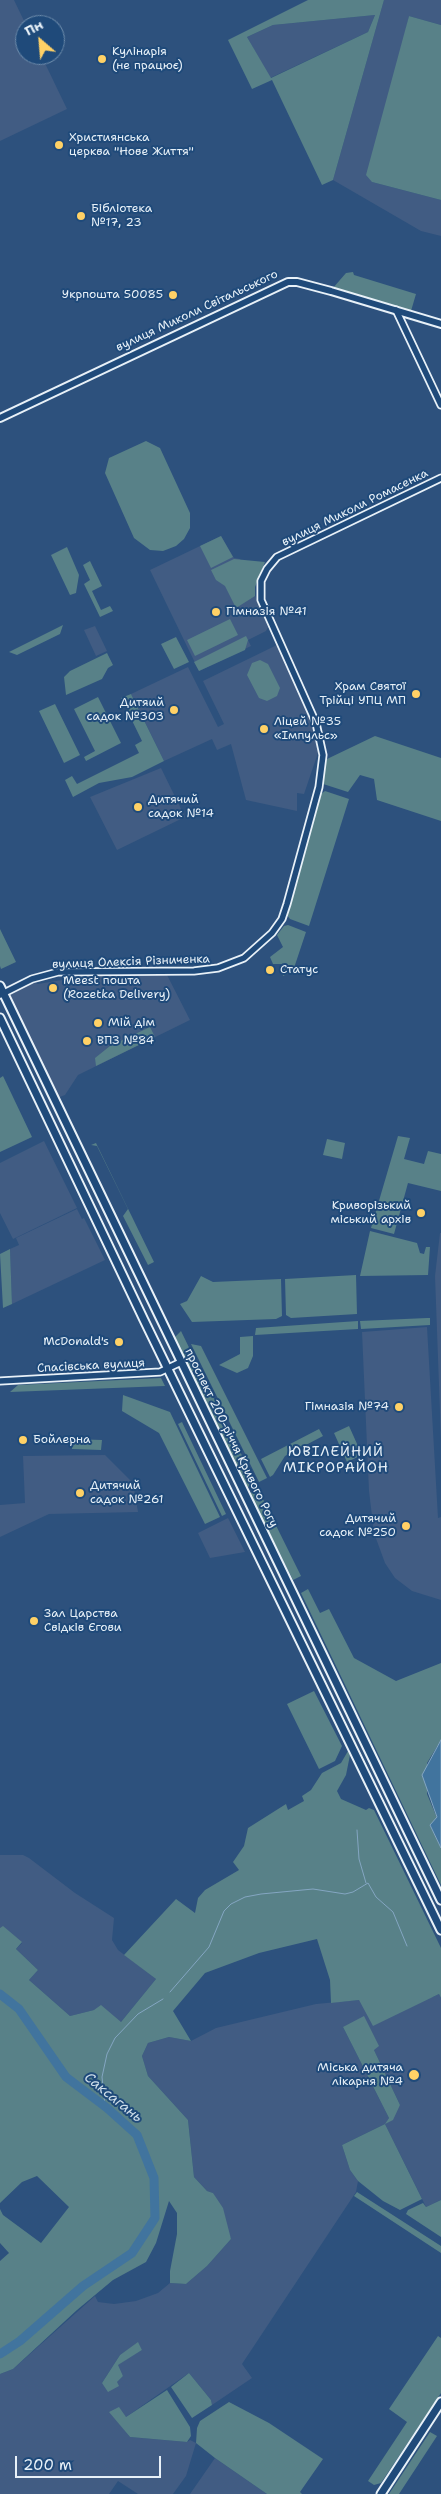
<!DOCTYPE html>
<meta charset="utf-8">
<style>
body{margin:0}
#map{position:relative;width:441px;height:2494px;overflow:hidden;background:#2d517d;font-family:"Shantell Sans",sans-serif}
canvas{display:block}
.north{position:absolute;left:15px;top:15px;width:50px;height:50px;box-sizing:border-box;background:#1f4a7a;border:1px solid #6f8dac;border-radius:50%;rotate:333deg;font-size:14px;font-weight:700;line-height:20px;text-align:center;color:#e8f1f8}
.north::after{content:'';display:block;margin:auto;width:18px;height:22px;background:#ffd166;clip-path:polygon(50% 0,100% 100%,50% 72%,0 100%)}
.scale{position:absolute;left:15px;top:2456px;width:146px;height:22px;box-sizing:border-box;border:2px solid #e8f1f8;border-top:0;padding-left:6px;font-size:15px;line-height:18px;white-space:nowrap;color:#e8f1f8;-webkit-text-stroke:4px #1f4a7a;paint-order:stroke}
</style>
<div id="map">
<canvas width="441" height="2494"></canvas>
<div class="north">Пн</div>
<div class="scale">200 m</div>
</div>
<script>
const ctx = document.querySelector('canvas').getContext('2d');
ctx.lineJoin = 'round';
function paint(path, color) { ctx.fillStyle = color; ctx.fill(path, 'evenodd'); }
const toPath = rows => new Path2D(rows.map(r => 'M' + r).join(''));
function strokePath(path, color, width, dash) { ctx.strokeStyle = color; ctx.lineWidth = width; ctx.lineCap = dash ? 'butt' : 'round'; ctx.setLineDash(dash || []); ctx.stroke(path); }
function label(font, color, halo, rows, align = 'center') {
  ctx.font = font + ' "Shantell Sans",sans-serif'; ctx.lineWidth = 4; ctx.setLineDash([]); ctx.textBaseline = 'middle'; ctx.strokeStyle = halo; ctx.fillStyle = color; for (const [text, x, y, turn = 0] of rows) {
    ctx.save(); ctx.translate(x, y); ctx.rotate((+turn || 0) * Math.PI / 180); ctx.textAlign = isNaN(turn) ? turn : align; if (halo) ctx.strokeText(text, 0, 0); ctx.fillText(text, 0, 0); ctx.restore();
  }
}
const built = toPath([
 [0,0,14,0,26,25,25,55,41,55,67,109,0,141],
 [384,0,441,0,441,25,409,16,372,182,441,200,441,236,421,231,333,180],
 [375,15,368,32,270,78,247,37,273,25],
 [221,536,234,558,240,559,268,627,266,631,248,640,251,646,199,671,150,570],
 [95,626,107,651,96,656,84,630],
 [279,644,314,725,320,747,304,794,297,793,297,811,246,800,231,744,217,750,212,739,164,761,131,694,188,667,218,727,224,724,203,681],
 [161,768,185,817,117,850,90,797],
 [77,975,167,975,190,1020,78,1075,65,1095,57,1098,7,993,31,982,38,984,74,978],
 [44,1141,77,1208,13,1239,0,1213,0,1163],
 [77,1209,82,1219,84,1218,105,1260,12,1304,10,1249,19,1245,16,1238],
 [440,1233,441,1233,441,1440,435,1276],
 [427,1327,438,1518,441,1517,441,1600,412,1591,395,1578,385,1563,374,1533,369,1491,362,1332],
 [105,1455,133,1483,138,1512,49,1514,0,1537,0,1505,25,1503,23,1456],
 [228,1518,245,1552,210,1558,198,1533],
 [0,1855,23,1855,29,1858,75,1893,114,1918,112,1940,118,1950,156,1979,121,2022,94,2010,70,2016,29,1980,38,1970,16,1949,22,1943,3,1927,0,1928],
 [439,1994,441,1998,441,2200,426,2207,385,2124,342,2145,350,2170,358,2181,356,2192,242,2364,252,2378,212,2405,211,2400,189,2373,126,2417,110,2412,130,2437,187,2442,190,2440,196,2443,186,2476,173,2494,138,2494,118,2481,109,2494,0,2494,0,2374,13,2369,95,2296,98,2302,114,2304,136,2301,158,2293,170,2283,186,2284,207,2266,231,2239,213,2193,207,2191,194,2177,188,2120,148,2076,142,2056,148,2043,169,2037,191,2041,216,2028,316,2004,359,2000,433,1997],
 [343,2027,374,2050,400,2105,386,2123,389,2118],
 [138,2343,142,2350,117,2365,123,2376,117,2382,102,2383,120,2355],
 [215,2458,267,2494,190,2494]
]);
const green = toPath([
 [308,0,384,0,333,180,322,185,272,80,252,89,228,40],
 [375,15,368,32,271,78,247,37,273,25],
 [409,16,441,25,441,200,372,182,366,175],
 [353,272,354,275,416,294,411,311,333,288,346,273],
 [146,441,160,448,190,513,190,528,184,539,176,546,163,551,150,550,134,538,105,473,109,458],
 [221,536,233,557,211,568,200,546],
 [67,547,79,575,76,593,70,595,51,555],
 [234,559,265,562,255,587,255,596,236,608,225,586,216,580,211,570],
 [90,561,102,586,92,591,101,610,110,606,113,611,100,617,84,584,90,580,83,565],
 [230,619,238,635,195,656,187,640],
 [63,625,60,634,17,655,9,652],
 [246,636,248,640,245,650,199,671,194,662],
 [176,637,189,662,174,669,161,644],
 [107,653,113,665,108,668,102,679,66,695,64,677,70,671],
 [260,660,268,664,280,688,277,696,267,701,259,698,247,675,252,663],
 [131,694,164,761,132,777,99,783,73,797,65,780,72,776,77,784,139,753,135,745,142,741,121,698],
 [98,697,121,743,86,761,84,757,95,751,74,709],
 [55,704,80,755,64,763,39,711],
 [375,736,441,758,441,821,377,800,374,779,360,775,348,792,320,783,327,759],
 [325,791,349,799,309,926,290,919,287,915,321,794],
 [288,925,306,932,293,971,283,976,281,964,273,964,270,957,283,947,277,935,284,926],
 [0,929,16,962,1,969,0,966],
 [150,1027,155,1037,96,1066,95,1058,110,1046],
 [3,1076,32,1137,0,1152,0,1078],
 [398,1136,410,1138,404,1159,424,1164,428,1151,441,1154,441,1191,408,1183,394,1234,371,1228],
 [327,1139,345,1143,342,1159,323,1155],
 [96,1143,154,1262,148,1265,123,1216,128,1209,97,1146,91,1145],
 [370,1231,417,1243,420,1253,424,1254,426,1247,430,1247,428,1275,360,1276],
 [10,1249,12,1304,3,1308,0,1254],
 [356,1275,357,1314,291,1318,286,1315,285,1279],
 [201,1276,213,1282,281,1279,282,1316,276,1319,192,1322,180,1304,187,1301],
 [427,1318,430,1318,430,1325,361,1329,360,1321],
 [358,1321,358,1329,255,1335,256,1328],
 [181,1331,199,1368,191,1372,174,1338],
 [253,1336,253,1356,248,1368,237,1373,219,1365,240,1354,240,1337],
 [191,1344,201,1346,267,1478,259,1482],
 [201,1372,256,1484,250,1487,246,1486,193,1376],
 [161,1378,165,1386,10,1392,18,1385],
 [123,1395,170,1412,220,1517,205,1524,159,1433,122,1411],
 [182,1422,226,1514,222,1516,178,1424],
 [349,1426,362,1455,347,1462,334,1433],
 [319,1429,323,1436,285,1456,273,1475,270,1477,261,1459],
 [72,1439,102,1440,101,1450,72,1449],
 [257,1487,301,1576,293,1580,250,1494],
 [308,1589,320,1613,329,1609,354,1658,396,1681,441,1663,441,1740,427,1763,427,1794,437,1818,430,1825,441,1848,441,1885,301,1593],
 [314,1691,342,1746,335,1761,319,1769,287,1704],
 [348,1751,350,1755,346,1775,337,1791,341,1799,366,1810,369,1808,374,1810,441,1948,441,1998,439,1994,373,2026,359,2000,331,2003,330,1980,317,1939,259,1953,205,1973,173,2011,191,2041,169,2037,148,2043,142,2056,148,2076,188,2120,194,2177,207,2191,213,2193,223,2208,231,2239,207,2266,186,2284,170,2283,170,2271,177,2234,177,2213,169,2201,156,2243,146,2262,113,2280,77,2310,13,2369,0,2374,0,2261,9,2253,0,2243,0,2209,3,2215,41,2243,69,2207,37,2176,22,2182,0,2203,0,1928,3,1926,22,1942,16,1949,38,1970,29,1980,70,2016,94,2010,101,2005,121,2022,156,1979,124,1955,176,1899,195,1913,198,1898,205,1890,239,1870,233,1862,244,1846,248,1828,286,1804,288,1810,304,1801,302,1796,311,1790,322,1773,341,1763],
 [364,2016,379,2046,374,2050,400,2105,393,2120,385,2124,422,2199,400,2210,383,2201,358,2181,350,2170,342,2145,385,2124,389,2118,343,2027],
 [357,2192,441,2246,441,2253,354,2196],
 [441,2200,441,2237,406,2214,408,2210,423,2203,426,2207],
 [438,2336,441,2338,441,2393,381,2483,374,2485,368,2481,407,2422,389,2409],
 [138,2342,142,2350,118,2365,123,2376,117,2382,119,2386,108,2392,102,2383,120,2355],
 [189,2373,211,2400,212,2405,192,2418,171,2387],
 [167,2390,190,2427,191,2436,187,2442,130,2437,109,2412,119,2407,126,2417],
 [229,2402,269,2423,323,2459,300,2492,302,2494,267,2494,215,2458,196,2443,197,2428,200,2421],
 [430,2432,437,2436,399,2494,389,2494]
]);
const water = toPath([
 [441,1740,441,1848,430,1825,437,1817,422,1775,441,1740]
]);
const stream = toPath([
 [357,1830,359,1859,366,1883],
 [170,1992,209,1947,224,1911,231,1904,245,1897,261,1894,313,1889,345,1894,353,1892,368,1883,376,1897,393,1912,407,1946],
 [105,2106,102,2077,107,2054,115,2038,138,2014,163,1999]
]);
const river = toPath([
 [0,1994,19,2009,66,2077,107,2108,137,2135,154,2178,155,2218,132,2253,83,2286,20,2341,0,2354]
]);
const tertiary = toPath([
 [396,310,441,405],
 [0,995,32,979,58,972,194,971,218,968,244,958,272,933,282,919,287,904,319,787,323,755,316,723,261,600,261,581,267,569,277,557,441,478],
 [0,1381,160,1372,181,1362]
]);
const secondary = toPath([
 [0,418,288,282,297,282,331,291,441,324]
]);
const primary = toPath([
 [0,986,441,1900],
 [0,1018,144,1320,441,1930],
 [381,2494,441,2402]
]);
const markers = [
 [102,59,5,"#ffd166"],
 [59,145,5,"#ffd166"],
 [81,216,5,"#ffd166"],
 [173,295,5,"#ffd166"],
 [216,612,5,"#ffd166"],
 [416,694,5,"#ffd166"],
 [174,710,5,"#ffd166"],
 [264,729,5,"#ffd166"],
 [138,807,5,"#ffd166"],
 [270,970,5,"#ffd166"],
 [53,988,5,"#ffd166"],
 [98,1023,5,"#ffd166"],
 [87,1041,5,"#ffd166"],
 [421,1213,5,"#ffd166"],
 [119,1342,5,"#ffd166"],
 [399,1407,5,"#ffd166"],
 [23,1440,5,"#ffd166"],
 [80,1493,5,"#ffd166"],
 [406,1526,5,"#ffd166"],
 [34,1621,5,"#ffd166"],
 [414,2075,6,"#ffd166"]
];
const poiNames = [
 ["Кулінарія",112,52],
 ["(не працює)",112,66],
 ["Християнська",69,138],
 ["церква \"Нове Життя\"",69,152],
 ["Бібліотека",91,209],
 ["№17, 23",91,223],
 ["Укрпошта 50085",163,295,"right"],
 ["Гімназія №41",226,612],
 ["Храм Святої",406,687,"right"],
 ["Трійці УПЦ МП",406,701,"right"],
 ["Дитяий",164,703,"right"],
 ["садок №303",164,717,"right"],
 ["Ліцей №35",274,722],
 ["«Імпульс»",274,736],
 ["Дитячий",148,800],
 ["садок №14",148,814],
 ["Статус",280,970],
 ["Meest пошта",63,981],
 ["(Rozetka Delivery)",63,995],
 ["Мій дім",108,1023],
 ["ВПЗ №84",97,1041],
 ["Криворізький",411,1206,"right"],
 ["міський архів",411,1220,"right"],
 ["McDonald's",109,1342,"right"],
 ["Гімназія №74",389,1407,"right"],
 ["Бойлерна",33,1440],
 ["Дитячий",90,1486],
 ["садок №261",90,1500],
 ["Дитячий",396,1519,"right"],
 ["садок №250",396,1533,"right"],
 ["Зал Царства",44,1614],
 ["Свідків Єгови",44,1628],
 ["Міська дитяча",403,2068,"right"],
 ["лікарня №4",403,2082,"right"]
];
const streetNames = [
 ["вулиця Миколи Світальського",197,311,-25],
 ["вулиця Миколи Ромасенка",355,508,-26],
 ["вулиця Олексія Різниченка",131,962,-2],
 ["Спасівська вулиця",91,1366,-3],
 ["проспект 200-річчя Кривого Рогу",231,1438,64]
];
const neighbourhoodNames = [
 ["ЮВІЛЕЙНИЙ",336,1452],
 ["МІКРОРАЙОН",336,1468]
];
const waterNames = [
 ["Саксагань",113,2098,39]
];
paint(built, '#415c83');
paint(green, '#588188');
paint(water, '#41749e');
strokePath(water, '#84a6c2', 1);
strokePath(stream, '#84a6c2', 1);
strokePath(river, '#41749e', 9);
strokePath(tertiary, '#e8f1f8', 9);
strokePath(secondary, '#e8f1f8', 10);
strokePath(primary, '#e8f1f8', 11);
strokePath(tertiary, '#1f4a7a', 5.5);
strokePath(secondary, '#1f4a7a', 6);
strokePath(primary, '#1f4a7a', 7);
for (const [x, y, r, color] of markers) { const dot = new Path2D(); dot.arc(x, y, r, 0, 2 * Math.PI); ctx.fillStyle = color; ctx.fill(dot); strokePath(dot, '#1f4a7a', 2); }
label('12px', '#e8f1f8', '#1f4a7a', poiNames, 'left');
label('12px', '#e8f1f8', '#1f4a7a', streetNames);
ctx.letterSpacing = '1px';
label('14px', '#e8f1f8', '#1f4a7a', neighbourhoodNames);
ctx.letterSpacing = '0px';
label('italic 14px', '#cfdeea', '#1f4a7a', waterNames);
</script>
